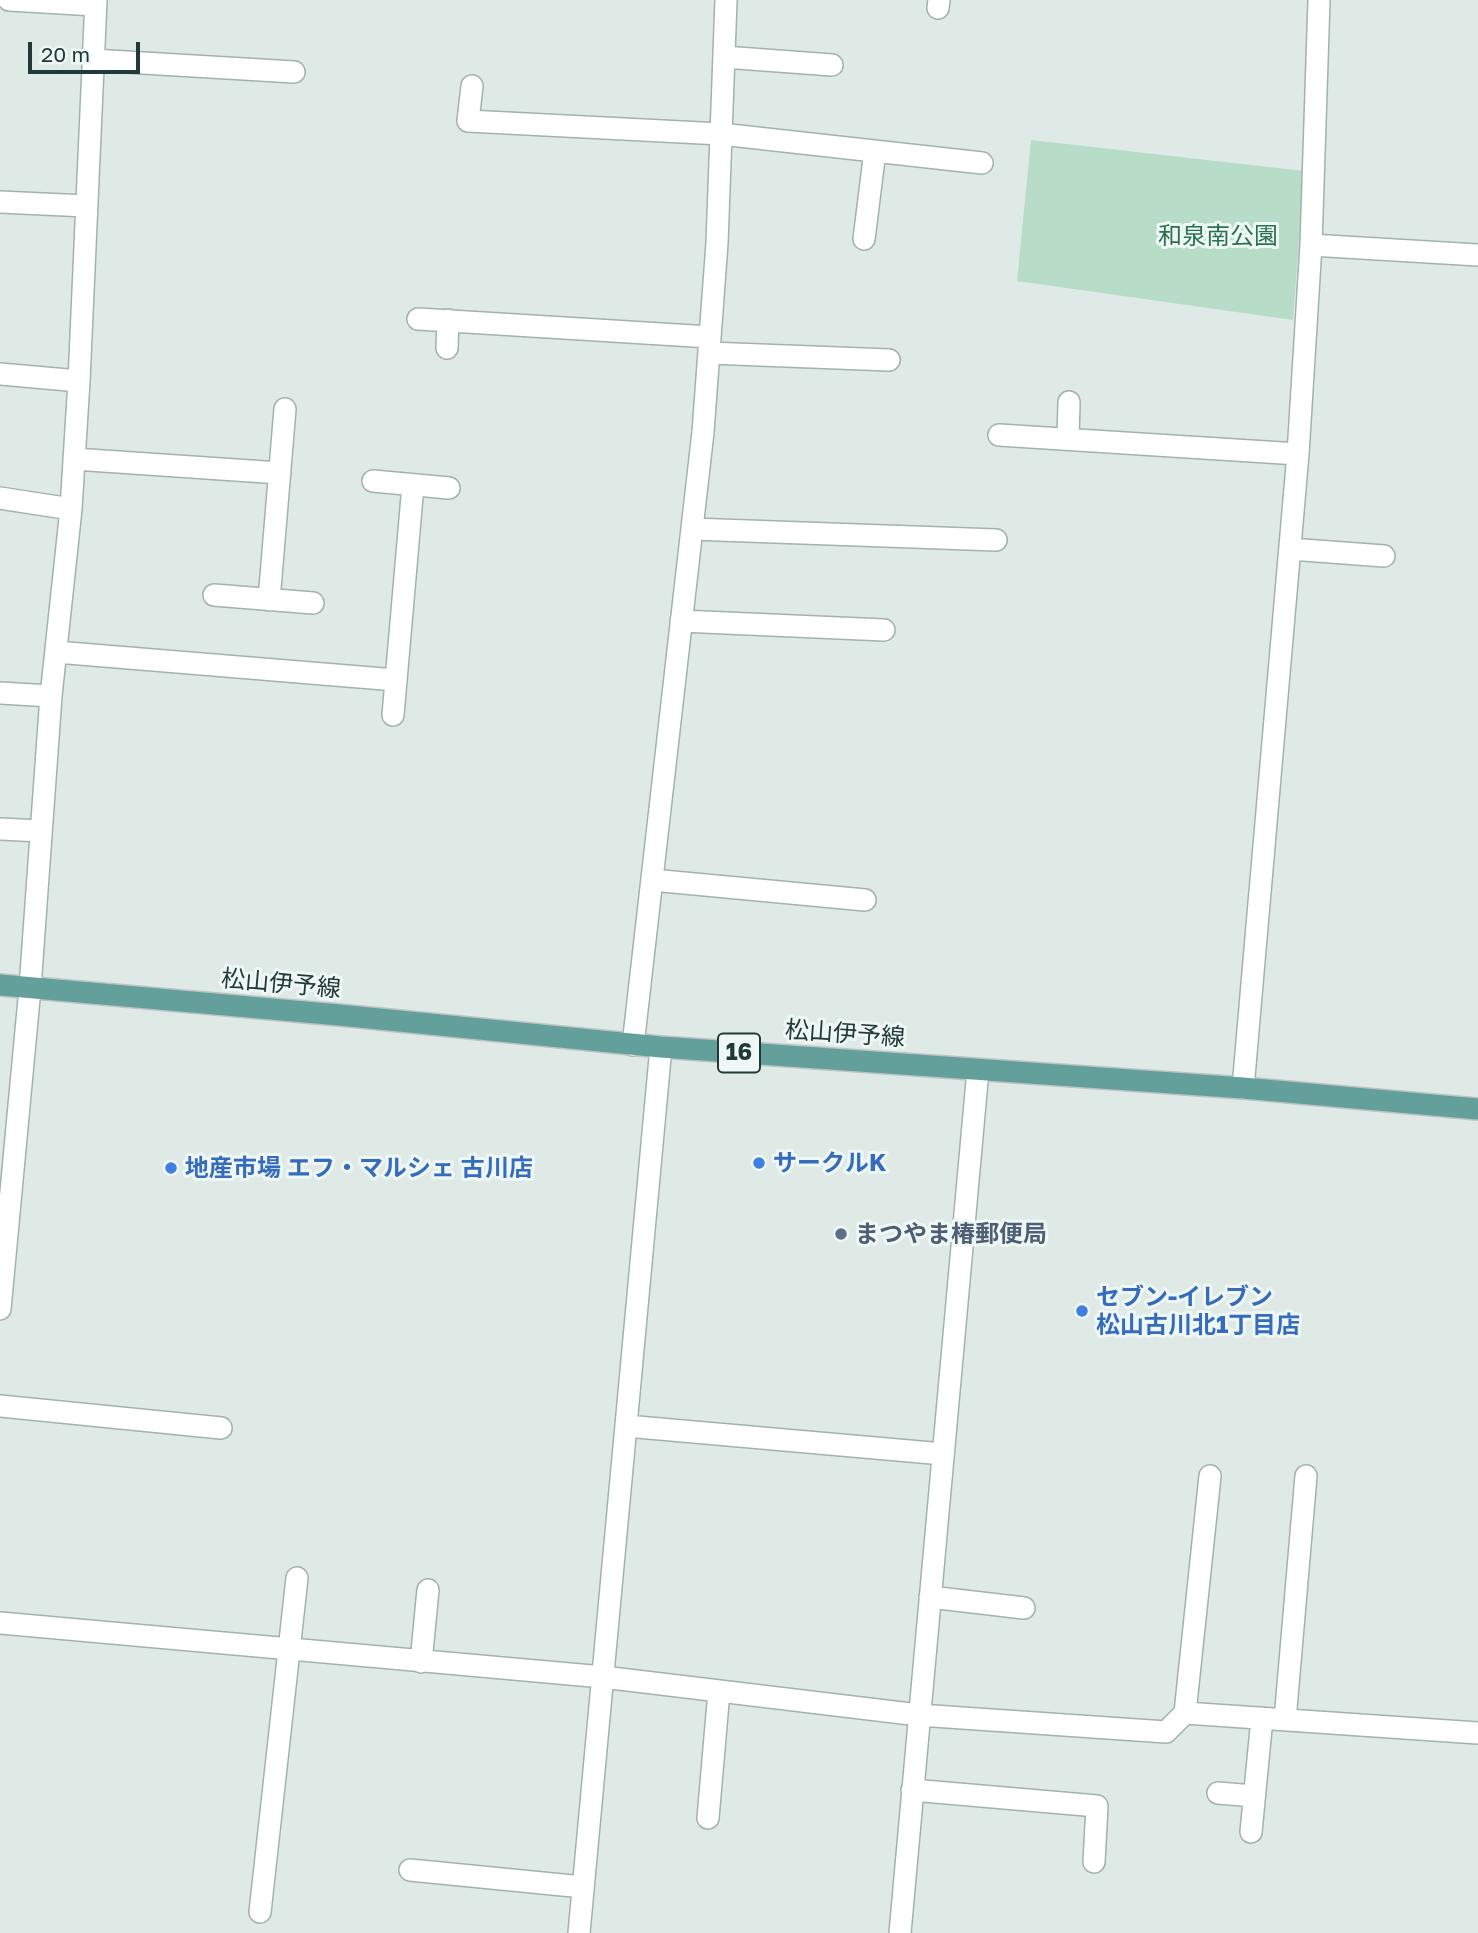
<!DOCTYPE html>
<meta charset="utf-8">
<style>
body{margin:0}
#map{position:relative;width:1478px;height:1933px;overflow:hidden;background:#dfeae7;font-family:"Golos Text",sans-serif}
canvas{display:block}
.scale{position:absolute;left:28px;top:42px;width:112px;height:32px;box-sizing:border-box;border:4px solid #203a38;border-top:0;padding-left:9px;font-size:21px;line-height:24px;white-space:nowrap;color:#203a38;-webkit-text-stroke:5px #eff7f5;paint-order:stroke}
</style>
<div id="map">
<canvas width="1478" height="1933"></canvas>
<div class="scale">20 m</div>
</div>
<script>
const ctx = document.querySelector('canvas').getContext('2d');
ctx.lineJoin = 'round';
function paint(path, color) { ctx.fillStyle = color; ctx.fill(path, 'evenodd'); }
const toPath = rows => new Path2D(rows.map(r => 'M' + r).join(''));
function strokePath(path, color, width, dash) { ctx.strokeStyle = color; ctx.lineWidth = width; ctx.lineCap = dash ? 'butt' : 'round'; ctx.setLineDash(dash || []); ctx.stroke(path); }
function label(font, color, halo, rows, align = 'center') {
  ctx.font = font + ' "Golos Text","Noto Sans JP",sans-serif'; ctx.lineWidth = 6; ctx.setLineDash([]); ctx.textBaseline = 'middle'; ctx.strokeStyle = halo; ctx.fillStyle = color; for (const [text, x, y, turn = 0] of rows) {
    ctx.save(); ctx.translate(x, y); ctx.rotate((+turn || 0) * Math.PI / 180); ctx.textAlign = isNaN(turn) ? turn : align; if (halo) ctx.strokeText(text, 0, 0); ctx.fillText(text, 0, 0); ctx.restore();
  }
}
const green = toPath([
 [1031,140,1304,171,1293,320,1017,281]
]);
const minor = toPath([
 [9,0,95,5],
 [938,8,939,0],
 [724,57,832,65],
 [93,60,294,72],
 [472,86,468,121,721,134,982,163],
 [0,202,86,206],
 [864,239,875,151],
 [1311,245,1478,255],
 [418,319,710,337],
 [447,348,448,320],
 [709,353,889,360],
 [0,374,79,381],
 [999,435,1298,454],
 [1068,439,1069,402],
 [74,459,280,473],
 [373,481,449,488],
 [0,498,71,509],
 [692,529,996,540],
 [1290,549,1384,556],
 [214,595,313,603],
 [269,600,285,409],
 [681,621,884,630],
 [56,652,396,680],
 [0,693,51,696],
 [393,715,413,485],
 [0,829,41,831],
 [652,880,865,900],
 [633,1045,703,432,717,243,726,0],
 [1243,1088,1298,454,1311,245,1319,0],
 [0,1309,30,988,51,696,71,509,79,381,96,0],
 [0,1406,221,1428],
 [626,1426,943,1454],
 [930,1597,1024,1608],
 [0,1623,603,1677,919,1715,1166,1732,1185,1713,1478,1733],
 [421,1662,428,1590],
 [1185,1713,1210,1476],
 [1285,1720,1306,1476],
 [912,1790,1097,1806,1094,1862],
 [1218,1793,1254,1796],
 [708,1818,719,1691],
 [1251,1832,1262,1718],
 [410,1870,583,1887],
 [260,1912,297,1578],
 [579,1933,661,1047],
 [900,1933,978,1070]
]);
const major = toPath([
 [0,985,339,1015,661,1047,1243,1088,1478,1109]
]);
const markers = [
 [759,1163,7,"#3f7fe0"],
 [171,1168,7,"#3f7fe0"],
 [841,1234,7,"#5c6f8a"],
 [1082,1311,7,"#3f7fe0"]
];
const shields = [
 [739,1053,42]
];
const shieldNames = [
 ["16",739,1053]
];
const parkNames = [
 ["和泉南公園",1218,236]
];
const streetNames = [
 ["松山伊予線",281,984,5],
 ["松山伊予線",845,1034,4]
];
const shopNames = [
 ["サークルK",773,1163],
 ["地産市場 エフ・マルシェ 古川店",185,1168],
 ["セブン-イレブン",1096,1297],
 ["松山古川北1丁目店",1096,1325]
];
const serviceNames = [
 ["まつやま椿郵便局",855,1234]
];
paint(green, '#b7dcc8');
strokePath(minor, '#a2b2af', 24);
strokePath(major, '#bcc4c3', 24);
strokePath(minor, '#fff', 21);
strokePath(major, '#63a09c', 21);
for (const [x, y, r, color] of markers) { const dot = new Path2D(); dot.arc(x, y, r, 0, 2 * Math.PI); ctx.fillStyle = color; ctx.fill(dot); strokePath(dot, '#eff7f5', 2.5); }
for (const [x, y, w] of shields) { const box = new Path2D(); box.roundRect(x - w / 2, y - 19.5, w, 39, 5); ctx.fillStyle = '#eff7f5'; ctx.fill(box); strokePath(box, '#203a38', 2); }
label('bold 23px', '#203a38', null, shieldNames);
label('24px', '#2a7152', '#eff7f5', parkNames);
label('24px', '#203a38', '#eff7f5', streetNames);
label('bold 24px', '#366cbe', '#eff7f5', shopNames, 'left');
label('bold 24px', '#4e5e75', '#eff7f5', serviceNames, 'left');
</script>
